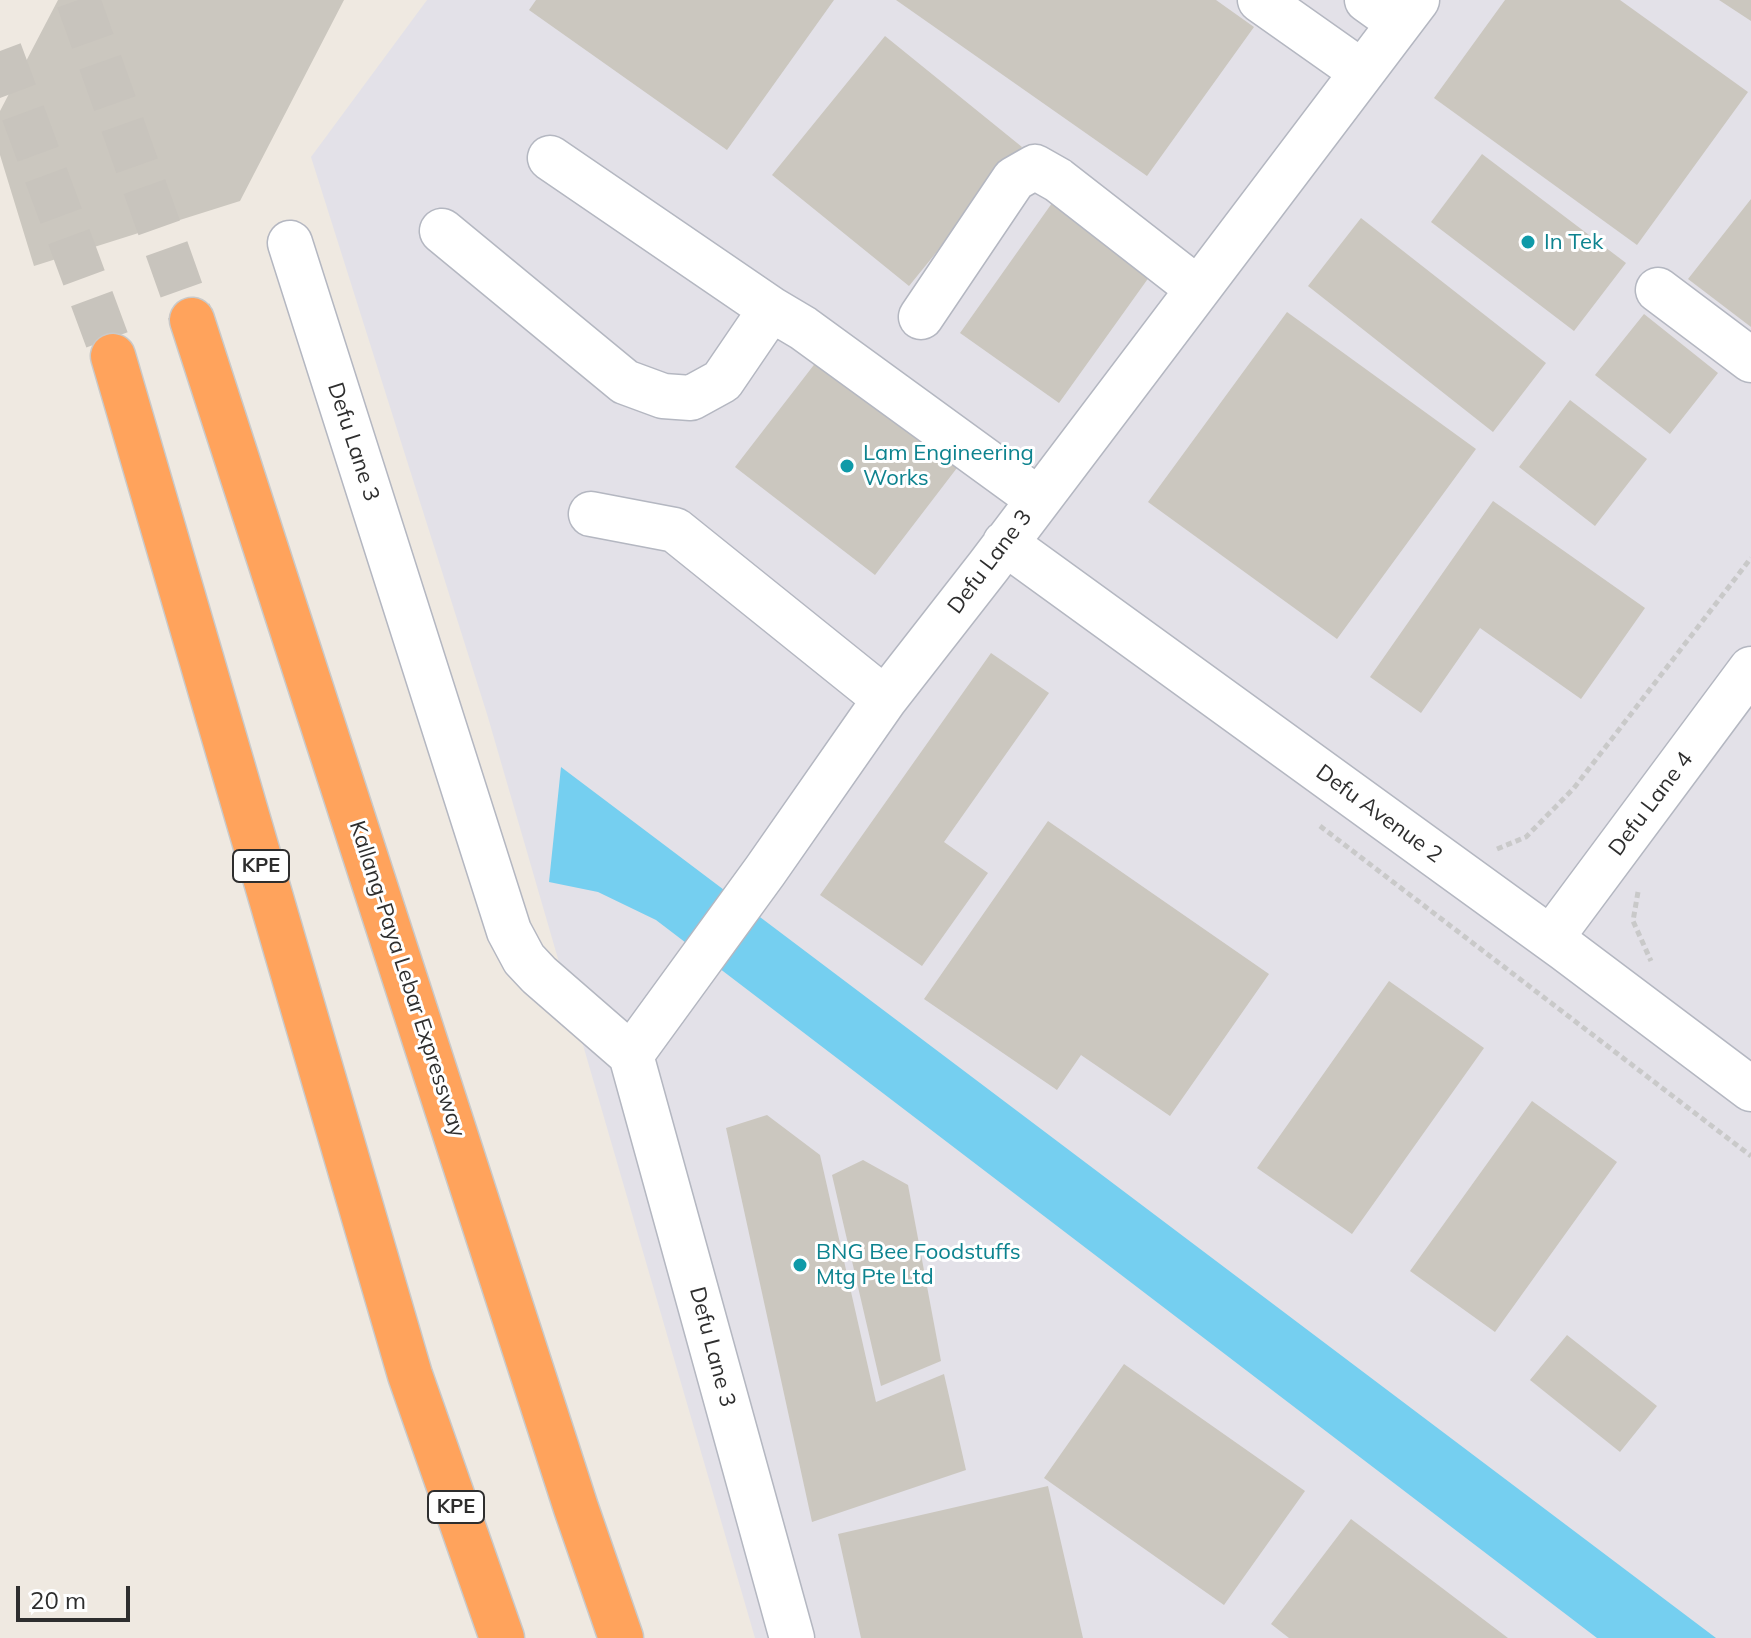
<!DOCTYPE html>
<style>
body{margin:0}
#map{position:relative;width:1751px;height:1638px;overflow:hidden;background:#efe9e1;font-family:Mulish,sans-serif}
canvas{display:block}
.scale{position:absolute;left:16px;top:1586px;width:114px;height:36px;box-sizing:border-box;border:4px solid #2e2e2e;border-top:0;padding-left:10px;font-size:24px;line-height:28px;white-space:nowrap;color:#2e2e2e;-webkit-text-stroke:6px #fff;paint-order:stroke}
</style>
<div id="map">
<canvas width="1751" height="1638"></canvas>
<div class="scale">20 m</div>
</div>
<script>
const ctx = document.querySelector('canvas').getContext('2d');
ctx.lineJoin = 'round';
function paint(path, color) { ctx.fillStyle = color; ctx.fill(path, 'evenodd'); }
const toPath = rows => new Path2D(rows.map(r => 'M' + r).join(''));
function strokePath(path, color, width, dash) { ctx.strokeStyle = color; ctx.lineWidth = width; ctx.lineCap = dash ? 'butt' : 'round'; ctx.setLineDash(dash || []); ctx.stroke(path); }
function label(font, color, halo, rows, align = 'center') {
  ctx.font = font + ' Mulish,sans-serif'; ctx.lineWidth = 6; ctx.setLineDash([]); ctx.textBaseline = 'middle'; ctx.strokeStyle = halo; ctx.fillStyle = color; for (const [text, x, y, turn = 0] of rows) {
    ctx.save(); ctx.translate(x, y); ctx.rotate((+turn || 0) * Math.PI / 180); ctx.textAlign = isNaN(turn) ? turn : align; if (halo) ctx.strokeText(text, 0, 0); ctx.fillText(text, 0, 0); ctx.restore();
  }
}
const industrial = toPath([
 [427,0,1751,0,1751,1638,755,1638,487,714,311,157]
]);
const water = toPath([
 [561,767,1716,1638,1597,1638,656,920,598,892,549,882]
]);
const building = toPath([
 [58,0,344,0,240,201,34,266,0,155,0,111],
 [536,0,834,0,727,150,529,10],
 [896,0,1216,0,1254,27,1147,176],
 [1505,0,1620,0,1748,92,1637,245,1434,98],
 [1719,0,1751,0,1751,21],
 [885,36,1022,147,909,286,772,175],
 [1482,154,1626,263,1574,331,1431,222],
 [1057,196,1157,266,1059,403,960,333],
 [1751,199,1751,327,1688,279],
 [1361,218,1546,363,1493,432,1308,286],
 [1287,312,1476,449,1337,639,1148,502],
 [1644,314,1718,373,1670,434,1595,375],
 [820,357,960,464,875,575,735,467],
 [1570,400,1647,459,1595,526,1519,467],
 [1493,501,1645,608,1581,699,1480,628,1421,713,1370,677],
 [991,653,1049,693,944,842,988,873,922,966,820,895],
 [1048,821,1269,974,1170,1116,1081,1055,1057,1090,924,999],
 [1389,981,1484,1048,1352,1234,1257,1168],
 [1532,1101,1617,1162,1495,1332,1410,1271],
 [767,1115,820,1155,876,1402,944,1374,966,1470,812,1522,726,1128],
 [863,1160,908,1185,941,1361,881,1386,832,1175],
 [1567,1335,1657,1406,1620,1452,1530,1380],
 [1124,1364,1305,1491,1224,1605,1044,1478],
 [1048,1486,1083,1638,861,1638,838,1534],
 [1351,1519,1508,1638,1289,1638,1271,1624]
]);
const highwayTunnel = toPath([
 [78,0,192,320],
 [0,51,113,356]
]);
const path = toPath([
 [1320,826,1751,1156],
 [1497,849,1526,837,1574,788,1751,558],
 [1638,892,1633,921,1651,961]
]);
const minor = toPath([
 [1260,0,1362,72],
 [1367,0,1399,23],
 [550,158,771,309,803,328,1038,499],
 [442,231,625,382,663,396,691,398,722,381,771,309],
 [290,243,509,931,524,959,539,975,631,1055,792,1638],
 [1658,290,1751,360],
 [921,317,1014,179,1035,167,1058,180,1198,289],
 [591,514,675,530,885,699],
 [1005,543,1565,949,1751,1089],
 [1551,938,1751,669],
 [631,1055,765,871,885,699,988,567,1417,0]
]);
const highway = toPath([
 [192,320,576,1508,621,1638],
 [113,356,410,1375,502,1638]
]);
const markers = [
 [1528,242,8,"#0f9aa8"],
 [847,466,8,"#0f9aa8"],
 [800,1265,8,"#0f9aa8"]
];
const shields = [
 [261,866,56],
 [456,1507,56]
];
const shieldNames = [
 ["KPE",261,866],
 ["KPE",456,1507]
];
const cultureNames = [
 ["In Tek",1544,242],
 ["Lam Engineering",863,453],
 ["Works",863,478],
 ["BNG Bee Foodstuffs",816,1252],
 ["Mtg Pte Ltd",816,1277]
];
const streetNames = [
 ["Defu Lane 3",353,442,72],
 ["Defu Lane 3",990,562,-53],
 ["Defu Lane 4",1651,804,-53],
 ["Defu Avenue 2",1379,814,36],
 ["Kallang-Paya Lebar Expressway",407,979,72],
 ["Defu Lane 3",712,1347,75]
];
paint(industrial, '#e3e1e8');
paint(water, '#75cff0');
paint(building, '#cbc7bf');
strokePath(highwayTunnel, '#c8c4bd', 44, [44, 22]);
strokePath(minor, '#b4b7c1', 47);
strokePath(highway, '#c9c9c9', 47);
strokePath(path, '#c9c9c9', 5, [6, 4]);
strokePath(minor, '#fff', 44);
strokePath(highway, '#ffa35c', 44);
for (const [x, y, r, color] of markers) { const dot = new Path2D(); dot.arc(x, y, r, 0, 2 * Math.PI); ctx.fillStyle = color; ctx.fill(dot); strokePath(dot, '#fff', 3); }
for (const [x, y, w] of shields) { const box = new Path2D(); box.roundRect(x - w / 2, y - 16, w, 32, 6); ctx.fillStyle = '#fff'; ctx.fill(box); strokePath(box, '#2e2e2e', 2); }
label('bold 20px', '#2e2e2e', null, shieldNames);
label('22px', '#0d838f', '#fff', cultureNames, 'left');
label('22px', '#2e2e2e', '#fff', streetNames);
</script>
